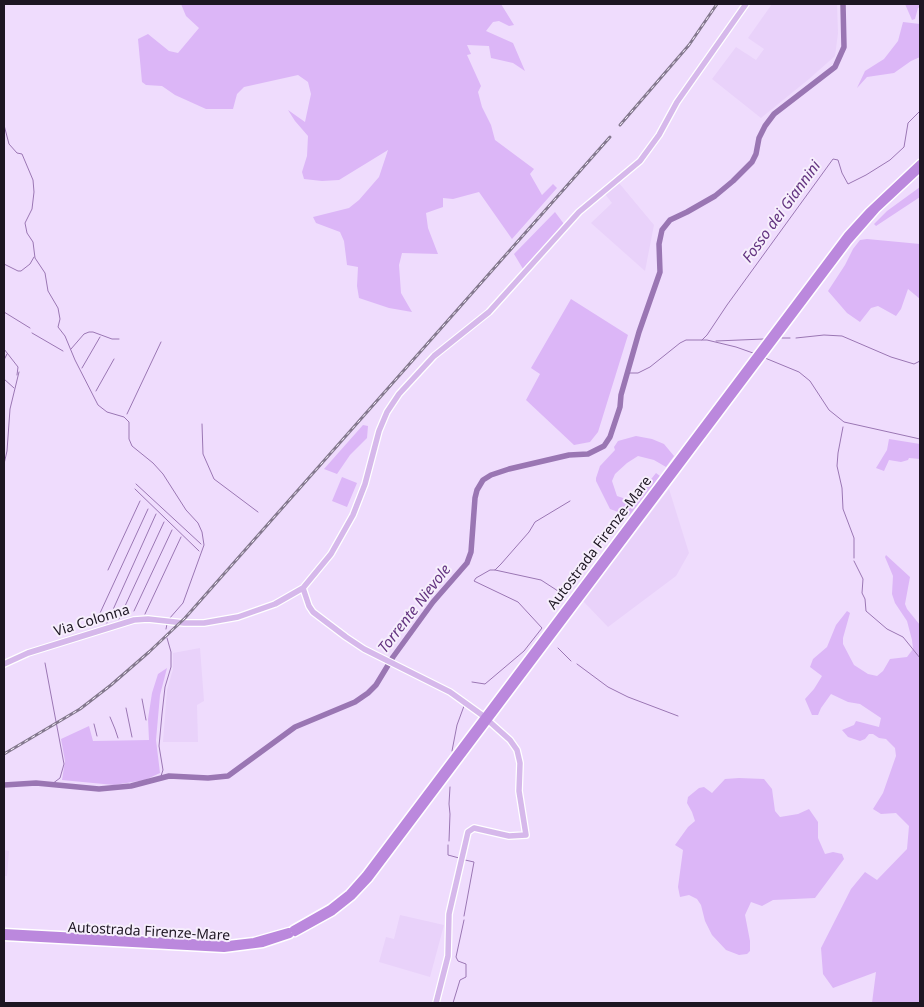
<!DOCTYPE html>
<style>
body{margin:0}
#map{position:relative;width:924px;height:1007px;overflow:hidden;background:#efdcfd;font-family:"Noto Sans",sans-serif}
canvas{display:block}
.frame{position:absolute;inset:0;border:5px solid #1d1622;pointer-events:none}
</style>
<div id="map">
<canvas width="924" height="1007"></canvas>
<div class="frame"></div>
</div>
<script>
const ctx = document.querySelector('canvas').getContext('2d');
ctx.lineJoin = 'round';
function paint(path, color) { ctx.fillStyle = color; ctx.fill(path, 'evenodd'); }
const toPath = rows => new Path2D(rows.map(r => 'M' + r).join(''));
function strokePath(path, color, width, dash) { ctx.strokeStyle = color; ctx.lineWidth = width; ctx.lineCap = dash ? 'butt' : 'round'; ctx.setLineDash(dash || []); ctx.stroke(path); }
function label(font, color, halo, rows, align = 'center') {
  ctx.font = font + ' "Noto Sans",sans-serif'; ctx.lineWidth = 4; ctx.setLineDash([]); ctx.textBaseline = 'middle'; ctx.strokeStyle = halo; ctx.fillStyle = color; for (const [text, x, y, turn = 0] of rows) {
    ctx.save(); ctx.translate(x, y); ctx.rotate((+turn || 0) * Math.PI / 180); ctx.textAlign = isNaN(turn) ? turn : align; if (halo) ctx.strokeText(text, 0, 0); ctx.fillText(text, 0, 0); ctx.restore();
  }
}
const built = toPath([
 [772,4,837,4,838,33,835,56,809,79,761,118,712,79,736,47,756,60,764,49,748,38],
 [619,183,654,225,645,271,591,223,612,203,605,194],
 [669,489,689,553,676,576,608,627,583,601],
 [200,648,204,701,197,705,198,742,163,742,167,690,173,669,173,653],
 [4,850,9,851,7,876,4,876],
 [400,915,444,925,430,977,379,962,386,937,394,939]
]);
const green = toPath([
 [181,4,501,4,514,25,509,26,499,21,493,22,486,31,513,43,525,71,513,63,491,58,489,46,467,45,471,54,467,55,481,86,478,92,482,107,491,125,495,140,534,169,530,174,542,195,553,184,557,188,512,239,479,192,453,199,443,198,443,207,426,213,428,228,438,254,402,253,399,265,401,293,412,312,389,308,359,298,357,286,358,267,347,265,344,241,340,232,316,223,313,217,349,208,359,200,379,177,388,150,339,180,322,181,304,179,302,172,307,156,308,136,295,121,288,110,305,122,311,94,308,82,298,75,244,87,237,94,233,109,206,109,175,95,162,86,146,85,142,82,138,39,148,34,169,51,178,53,199,28,186,16],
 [905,4,920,4,920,7,918,8,915,19,912,20],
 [903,22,920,24,920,57,911,61,894,73,867,77,857,88,865,71,884,59,898,41],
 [920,187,920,197,876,226,874,224,887,211],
 [555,212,564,224,523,269,514,254],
 [867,239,920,244,920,299,908,289,901,309,896,316,878,306,871,308,860,322,847,313,828,291,845,265,853,249,860,240],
 [571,299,628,335,598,432,590,442,574,445,526,400,540,374,531,368],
 [363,425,368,426,367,438,350,455,337,474,324,469],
 [636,436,652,439,664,444,674,456,666,467,654,460,638,456,627,463,615,474,612,481,617,496,626,499,634,497,644,488,656,473,660,476,629,516,610,509,596,481,596,478,600,466,615,450,614,447,618,441],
 [889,439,920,444,920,459,909,458,908,460,901,462,889,460,884,471,876,468,887,450],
 [342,477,357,483,347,507,332,501],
 [886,555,910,577,905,604,907,609,920,625,920,1003,872,1003,876,972,833,988,823,974,821,948,851,889,865,872,877,880,907,849,909,826,896,813,881,814,873,809,883,793,896,756,895,748,886,739,879,738,873,734,869,734,865,739,860,741,848,737,842,730,854,725,856,721,879,727,881,718,860,704,848,702,831,694,821,708,818,715,812,715,805,699,814,689,822,676,810,667,813,659,827,647,836,625,847,611,850,613,843,638,843,644,854,665,868,674,877,676,883,671,890,659,907,657,913,649,912,640,907,621,895,603,892,594,893,576,885,557],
 [167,668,160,695,156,740,160,773,145,780,114,785,62,780,65,761,61,739,89,726,93,741,149,740,148,719,152,693,158,674],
 [739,778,764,779,772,789,775,811,780,817,798,814,809,809,818,822,818,838,825,854,833,852,842,854,844,859,815,898,773,900,762,906,751,902,745,915,750,941,750,951,747,954,739,955,726,950,712,935,705,921,701,905,697,899,689,895,680,897,678,887,683,850,675,845,688,827,695,821,692,812,687,803,688,797,699,788,704,787,712,793,725,779]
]);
const stream = toPath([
 [4,125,9,144,17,153,22,154,33,180,34,192,32,209,25,223,27,233,33,242,35,258,45,273,48,291,58,308,60,319,58,327,65,336,75,360,98,405,107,412,124,417,129,422,129,439,132,446,153,463,163,474,186,510,198,523,202,532,204,545,183,603,169,619],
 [4,264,18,271,21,271,30,264,34,257],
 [4,312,30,328],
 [32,333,63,351],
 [782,338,790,338],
 [796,338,824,335,842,336,891,357,914,364,920,361],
 [702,340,707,335,727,305,833,159,838,160,842,173,848,184,866,175,890,160,904,147,908,123,920,111],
 [716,341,764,339],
 [4,349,18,367,17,375],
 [71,349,84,334,89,332,93,332,112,339,119,339],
 [765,358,799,372,810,381,829,410,844,422,920,439],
 [4,360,7,354],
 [82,368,100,337],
 [627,373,638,373,650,367,680,343,686,340,707,340,736,347,753,353],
 [4,379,14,388],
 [96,391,114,359],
 [127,414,161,342],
 [202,424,203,454,214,479,258,512],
 [843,427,838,453,837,466,842,488,843,509,854,538,854,558],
 [4,464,7,451,10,409,19,372],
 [136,484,201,544],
 [135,489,199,551],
 [854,561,863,579,862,593,865,599,866,611,887,629,903,637,920,658],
 [108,570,140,501],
 [495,570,541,580,558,591,563,599],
 [134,611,172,530],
 [145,614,181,537],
 [119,619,164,522],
 [107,623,156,514],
 [95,624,148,509],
 [166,629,167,624],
 [558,648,571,661],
 [45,663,64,764,60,778,52,784],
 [577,664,608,687,628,697,678,716],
 [472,682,485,684,524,651,542,628,518,602,474,581,476,578,490,570,495,570,501,564,529,532,535,522,570,501],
 [142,699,146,720],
 [126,708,132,737],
 [110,717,115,729,118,738],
 [94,724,97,736],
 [452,751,457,725,464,706],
 [160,779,163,770,159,746,162,714,165,687,171,667,171,652,167,638],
 [449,841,450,814,449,804,450,787],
 [448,845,448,855,459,858],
 [464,916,474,862,465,860],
 [453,1003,460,980,466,977,466,964,458,961,456,957,464,920]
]);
const river = toPath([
 [4,785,36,783,99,789,131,786,169,776,208,778,228,776,295,727,355,702,368,693,376,685,393,657,433,602,467,563,471,552,475,498,477,490,483,480,491,475,509,469,569,455,588,454,604,446,610,437,620,407,621,395,639,332,660,272,659,244,662,230,670,220,687,212,715,196,733,181,752,162,756,154,759,138,765,126,774,114,835,67,844,47,843,4]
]);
const major = toPath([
 [303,588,309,606,313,612,346,637,364,649,450,692,482,715],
 [4,664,28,653,134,620,148,619,184,623,204,623,238,617,275,604,303,588,331,554,353,515,365,484,379,431,387,412,399,394,434,356,489,312,579,212,640,161,659,135,677,102,746,4],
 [436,1003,448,956,449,914,468,832,474,828,509,836,526,835,519,791,520,763,517,750,510,740,491,723]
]);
const highway = toPath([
 [293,929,330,908,349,893,365,875,847,235,868,212,920,163],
 [4,932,228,944,254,941,289,931],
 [295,933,333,912,352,897,369,879,849,241,877,209,920,169],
 [4,937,224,949,263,944,290,935]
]);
const rail = toPath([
 [620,125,689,45,717,4],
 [4,754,80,709,111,685,149,652,185,618,610,137]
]);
const streetNames = [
 ["Autostrada Firenze-Mare",600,543,-53],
 ["Via Colonna",92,621,-17],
 ["Autostrada Firenze-Mare",149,932,3]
];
const waterNames = [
 ["Fosso dei Giannini",782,212,-54],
 ["Torrente Nievole",415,609,-52]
];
paint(built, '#e9d2fa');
paint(green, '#dcb6f7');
strokePath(stream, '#9a76b3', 1);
strokePath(river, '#9a76b3', 5.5);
strokePath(major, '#fff', 8);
strokePath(highway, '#fff', 9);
strokePath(major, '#d6b8eb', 5.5);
strokePath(highway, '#b8d', 6);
strokePath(rail, '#84788e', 3);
strokePath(rail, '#f6eefc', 1, [4]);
label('14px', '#1d1622', '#f6eefc', streetNames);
label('italic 15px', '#643581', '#f6eefc', waterNames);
</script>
